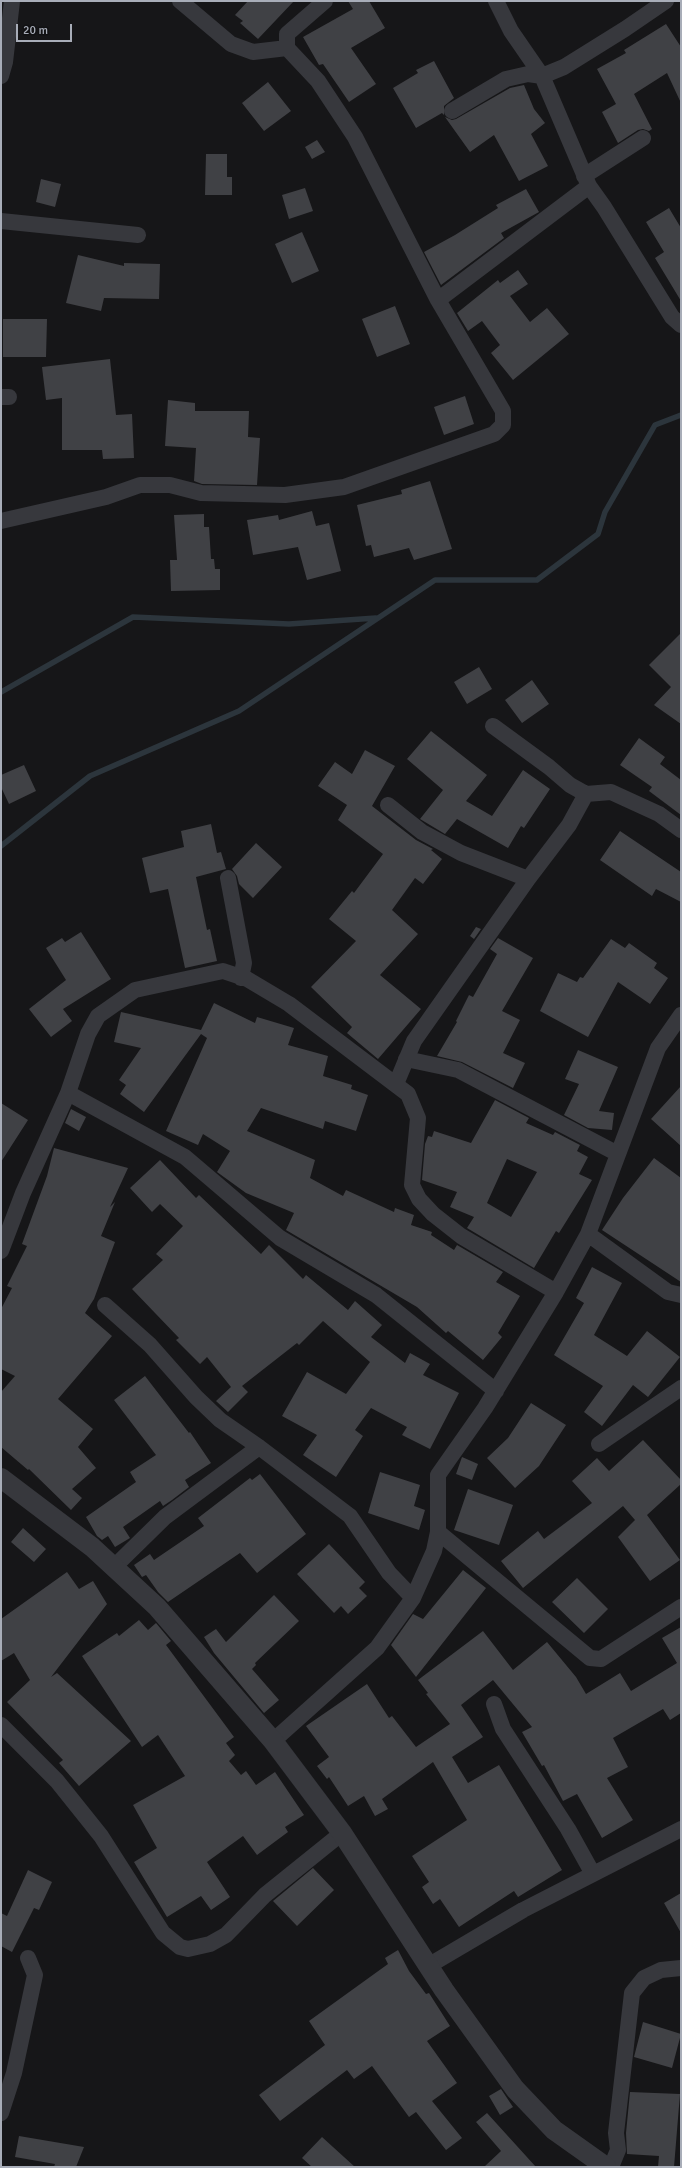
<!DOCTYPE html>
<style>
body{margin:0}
#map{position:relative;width:682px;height:2168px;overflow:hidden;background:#161618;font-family:Signika,sans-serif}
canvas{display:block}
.frame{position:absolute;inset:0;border:2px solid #a8adb8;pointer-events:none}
.scale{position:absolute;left:16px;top:24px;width:56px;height:18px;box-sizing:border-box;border:2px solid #a8adb8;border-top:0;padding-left:5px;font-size:12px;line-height:14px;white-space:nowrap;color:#a8adb8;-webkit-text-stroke:3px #111113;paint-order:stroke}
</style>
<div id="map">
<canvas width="682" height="2168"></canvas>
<div class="frame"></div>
<div class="scale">20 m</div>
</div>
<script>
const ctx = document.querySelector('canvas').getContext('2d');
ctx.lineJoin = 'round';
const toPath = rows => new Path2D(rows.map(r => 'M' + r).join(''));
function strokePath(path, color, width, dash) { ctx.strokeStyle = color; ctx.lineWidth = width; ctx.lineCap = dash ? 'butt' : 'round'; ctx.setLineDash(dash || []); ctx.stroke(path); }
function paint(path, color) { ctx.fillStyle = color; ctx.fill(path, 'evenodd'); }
const stream = toPath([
 [1,692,133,617,289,624,376,618],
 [1,846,90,776,239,711,435,580,537,580,598,534,605,512,655,425,681,415]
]);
const building = toPath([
 [248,1,294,1,258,39,240,23,243,21,235,15],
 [348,1,369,1,385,28,351,48,376,84,349,102,323,64,319,65,303,37,353,9],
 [666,24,681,47,681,103,667,73,634,94,652,129,649,131,643,129,638,130,618,143,602,112,616,104,597,69,626,53,624,50],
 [434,61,454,98,444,106,444,115,442,113,416,128,393,88,418,73,416,70],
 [268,82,291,111,264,131,242,103],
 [524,85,534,109,545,123,531,134,548,166,519,181,494,135,470,152,445,117,452,120,456,119,510,88],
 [317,140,325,152,312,159,305,147],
 [206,154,227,154,227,177,232,177,232,195,205,195],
 [41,179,61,184,55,207,36,202],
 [305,188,313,211,289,219,282,195],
 [526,189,539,212,501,233,504,238,441,285,424,252,455,235,498,208,496,205],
 [669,208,681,228,681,301,655,258,664,252,646,222],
 [302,232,319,271,292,283,275,244],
 [78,255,124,266,124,263,160,264,159,299,104,298,101,311,66,303],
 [518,270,528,284,510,296,530,322,547,308,569,334,513,380,491,353,500,345,482,321,468,331,457,313,498,280,500,283],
 [395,306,410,344,377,357,362,319],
 [3,319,47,319,46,357,3,357],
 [110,359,116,415,132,414,134,458,103,459,102,450,62,450,62,398,46,400,42,367],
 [465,396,474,424,444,435,434,407],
 [168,400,195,403,195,411,249,411,248,437,260,438,257,485,202,484,194,481,196,448,165,446],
 [430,481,452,549,414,560,409,548,374,557,371,545,366,546,357,505,402,494,401,490],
 [312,511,316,526,329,523,341,571,307,580,298,547,253,555,247,520,278,515,279,520],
 [204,514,204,527,209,527,211,559,214,559,215,569,220,569,220,590,171,591,170,560,177,560,174,515],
 [681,633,681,724,654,705,671,687,649,665],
 [479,667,492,689,467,704,454,682],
 [532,680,549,704,522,723,505,700],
 [431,731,487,775,466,801,492,816,523,770,550,789,524,828,521,826,508,848,457,819,445,834,420,819,443,790,407,759],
 [639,738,665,757,660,764,681,780,681,815,649,791,652,787,620,765],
 [365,750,395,766,372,806,416,840,433,849,431,850,442,859,423,884,415,878,392,910,418,934,380,975,421,1009,378,1059,347,1033,352,1027,311,987,356,941,329,919,352,891,354,893,383,854,338,820,347,805,318,786,335,762,352,774],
 [24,765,36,791,9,804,1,787,1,775],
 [211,824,217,853,221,852,226,869,196,877,207,930,210,929,217,961,185,968,168,889,150,893,142,858,184,847,181,831],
 [620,831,681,872,681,902,656,889,652,896,600,860],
 [256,843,282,867,253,898,239,884,237,876,232,869],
 [476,927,481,929,474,939,470,936],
 [81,932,111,979,63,1009,72,1021,51,1037,29,1009,66,980,46,948,62,938,65,942],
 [498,938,533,958,502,1011,520,1020,503,1053,525,1063,513,1088,462,1062,437,1056,457,1022,456,1021,469,995,473,997,497,954,490,949],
 [611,939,625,948,629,943,657,963,654,968,668,978,650,1004,618,982,588,1037,540,1011,558,973,577,982,580,977,583,978],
 [214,1003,255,1023,257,1017,294,1028,288,1045,328,1056,323,1076,352,1085,351,1089,368,1095,356,1131,325,1121,323,1129,261,1108,247,1131,315,1160,310,1178,343,1196,346,1190,394,1212,395,1208,414,1215,411,1225,432,1232,431,1235,454,1250,457,1245,503,1272,496,1282,520,1296,498,1333,502,1337,483,1360,448,1331,446,1333,417,1307,286,1230,294,1213,246,1193,217,1172,230,1151,203,1134,198,1145,166,1131,207,1038,201,1034,144,1112,120,1094,126,1085,119,1080,141,1048,114,1042,121,1012,201,1030],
 [578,1050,618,1067,599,1111,614,1113,612,1130,588,1128,564,1115,579,1084,565,1079],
 [681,1086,681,1146,651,1119],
 [495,1100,529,1118,526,1123,553,1135,555,1132,580,1145,577,1151,588,1157,579,1174,592,1180,559,1233,556,1231,534,1268,467,1228,474,1217,450,1207,457,1192,422,1180,425,1144,428,1136,432,1137,434,1131,471,1143],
 [507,1159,537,1172,511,1217,487,1203],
 [1,1103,28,1120,1,1162],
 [71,1109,86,1117,79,1131,65,1123],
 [54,1148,128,1168,110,1207,115,1202,101,1236,115,1242,94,1299,85,1313,112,1336,58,1399,93,1429,78,1447,96,1468,72,1489,82,1498,71,1510,29,1469,28,1470,1,1447,1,1392,15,1376,1,1369,1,1309,12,1288,7,1286,27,1246,22,1244,47,1176],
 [654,1158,681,1178,681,1282,602,1230,623,1198],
 [160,1160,196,1198,199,1195,261,1254,269,1245,303,1279,306,1275,348,1310,355,1301,382,1325,371,1337,405,1363,410,1353,430,1364,423,1375,459,1393,430,1449,402,1435,407,1427,371,1408,355,1430,363,1436,336,1477,303,1455,317,1435,282,1416,307,1372,346,1394,370,1362,323,1321,299,1345,297,1343,242,1386,248,1392,228,1412,216,1401,231,1387,207,1357,200,1364,176,1340,179,1338,132,1289,163,1260,156,1254,183,1226,160,1204,152,1212,130,1188],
 [592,1267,622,1283,594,1335,627,1356,647,1331,680,1357,648,1397,633,1385,602,1426,584,1412,603,1386,554,1355,584,1303,576,1298],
 [145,1376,189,1433,190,1432,211,1463,185,1480,189,1487,172,1500,163,1506,160,1501,123,1527,130,1538,115,1547,108,1536,102,1540,97,1536,86,1517,136,1482,130,1472,156,1455,114,1400],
 [531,1403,566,1425,539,1466,515,1488,487,1458,508,1438],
 [643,1440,681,1480,681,1484,647,1515,680,1560,650,1581,618,1537,635,1520,623,1506,523,1588,501,1561,538,1531,544,1539,592,1503,572,1481,597,1458,609,1471],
 [462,1457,478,1464,472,1480,456,1474],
 [380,1472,420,1485,414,1506,425,1510,419,1530,368,1513],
 [260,1474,306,1534,257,1573,240,1553,168,1602,158,1592,146,1575,142,1577,134,1565,150,1554,154,1560,204,1526,198,1518,250,1478,252,1480],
 [468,1489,513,1505,499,1545,454,1530],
 [23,1528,46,1549,34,1562,11,1542],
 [329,1544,365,1582,359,1588,367,1596,348,1614,341,1606,334,1613,297,1574],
 [463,1570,486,1588,416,1677,391,1645,413,1614,423,1619],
 [67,1572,79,1589,93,1581,107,1604,51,1677,57,1673,131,1741,79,1786,59,1763,63,1760,7,1702,30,1680,14,1653,1,1661,1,1619],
 [577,1578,608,1609,584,1633,552,1602],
 [274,1595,299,1621,255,1663,256,1665,252,1669,279,1700,264,1713,214,1653,204,1637,216,1629,226,1642],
 [139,1620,148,1630,156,1623,171,1641,166,1645,234,1737,226,1743,235,1755,229,1761,241,1775,246,1771,256,1785,275,1772,304,1815,285,1827,288,1832,257,1855,243,1836,207,1862,230,1897,211,1910,201,1896,167,1917,134,1862,157,1848,133,1805,185,1776,158,1735,142,1747,82,1656,117,1633,119,1636],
 [681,1627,681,1713,670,1720,663,1709,613,1738,628,1767,607,1778,633,1820,602,1838,577,1794,563,1801,544,1765,542,1766,522,1732,532,1727,493,1680,461,1705,483,1737,452,1757,468,1783,499,1765,562,1870,518,1897,514,1891,459,1927,440,1899,433,1904,422,1887,429,1882,412,1856,467,1820,433,1762,382,1799,388,1809,375,1816,364,1796,348,1806,329,1777,327,1779,317,1766,329,1757,306,1726,367,1684,389,1718,392,1716,416,1747,450,1724,426,1694,428,1693,418,1680,483,1631,513,1670,547,1642,576,1677,586,1694,620,1673,631,1691,677,1663,662,1638],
 [313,1868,334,1890,297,1926,273,1901],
 [28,1870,52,1882,39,1910,34,1908,12,1952,1,1946,1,1913,7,1916],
 [681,1893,681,1933,664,1903],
 [398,1950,409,1971,426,1994,429,1993,450,2026,427,2041,457,2083,432,2101,462,2138,446,2150,416,2112,409,2117,372,2066,354,2079,347,2070,280,2121,259,2095,325,2045,309,2021,388,1964,385,1958],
 [643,2022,681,2034,672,2068,634,2057],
 [501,2089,513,2107,500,2115,489,2096],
 [630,2092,680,2094,674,2167,658,2167,659,2156,627,2154,626,2133],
 [487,2113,536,2167,484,2167,501,2151,476,2122],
 [19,2136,84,2147,76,2167,54,2167,55,2164,15,2157],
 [322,2137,355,2167,312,2167,302,2158]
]);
const minor = toPath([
 [180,1,231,44,253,52,287,48],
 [496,1,511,31,542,76,589,186,604,207,672,317,681,325],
 [1,76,5,62,12,1],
 [452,111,506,79,528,74,542,76,564,67,625,29,666,1],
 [584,176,643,138],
 [1,221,138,235],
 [438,300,589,186],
 [1,397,9,397],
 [1,521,106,497,140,485,170,485,201,493,285,495,344,487,494,434,503,425,503,411,438,300,355,137,318,81,287,48,287,34,325,1],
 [586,794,611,792,659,814,681,830],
 [388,805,422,832,461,853,528,879],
 [228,878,244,963,241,978],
 [406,1059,458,1070,618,1154],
 [396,1084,414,1041,528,879,569,825,586,794,570,785,549,767,493,726],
 [68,1093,185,1157,280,1238,376,1295,496,1391],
 [588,1234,668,1292,681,1295],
 [1,1251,23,1193,68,1093,88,1034,98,1016,135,990,223,971,247,979,289,1004,408,1094,418,1118,412,1185,419,1199,433,1214,461,1236,556,1292],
 [105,1305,150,1345,196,1397,220,1420,259,1447,350,1516,389,1573,413,1598],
 [599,1444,681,1388],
 [438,1532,590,1658,601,1659,681,1607],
 [114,1567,165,1517,259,1447],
 [494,1704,503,1729,568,1829,593,1874],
 [1,1725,57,1781,101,1836,163,1933,180,1947,188,1949,210,1944,226,1935,265,1895,342,1833],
 [273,1741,377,1648,413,1598,434,1551,438,1532,438,1475,485,1408,556,1292,588,1234,658,1048,681,1015],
 [428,1966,523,1910,681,1829],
 [1,2113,14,2073,35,1975,28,1958],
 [611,2167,618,2150,616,2133,632,1993,644,1978,661,1970,681,1968]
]);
const tertiary = toPath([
 [1,1478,92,1547,157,1607,273,1741,342,1833,444,1990,515,2089,554,2130,606,2167]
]);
strokePath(stream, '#2c353c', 5.5);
paint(building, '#404145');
strokePath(minor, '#37383d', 16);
strokePath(tertiary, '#37383d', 20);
</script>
